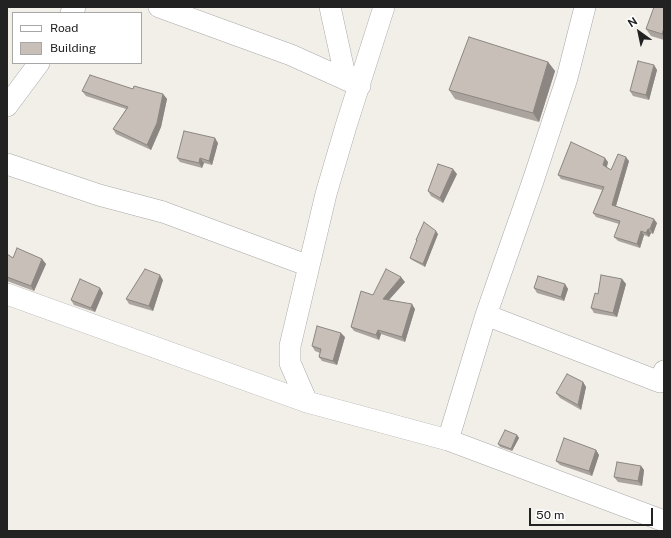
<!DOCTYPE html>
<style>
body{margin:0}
#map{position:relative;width:671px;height:538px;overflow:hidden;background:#f2efe9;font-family:"Public Sans",sans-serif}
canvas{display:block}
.frame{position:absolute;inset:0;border:8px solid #222;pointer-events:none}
.legend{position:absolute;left:12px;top:12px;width:130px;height:52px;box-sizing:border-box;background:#fff;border:1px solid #a7a7a7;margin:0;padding:5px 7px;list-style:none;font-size:12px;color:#222}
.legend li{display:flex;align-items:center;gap:8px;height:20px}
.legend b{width:20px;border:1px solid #a7a7a7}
.north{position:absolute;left:619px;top:12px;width:40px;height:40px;-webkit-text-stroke:3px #fff;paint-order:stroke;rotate:327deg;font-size:11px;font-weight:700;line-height:16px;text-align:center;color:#222}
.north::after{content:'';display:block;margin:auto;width:14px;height:18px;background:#222;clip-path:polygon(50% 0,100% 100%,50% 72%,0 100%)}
.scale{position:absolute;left:529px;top:508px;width:124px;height:18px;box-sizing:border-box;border:2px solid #222;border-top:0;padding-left:5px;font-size:12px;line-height:14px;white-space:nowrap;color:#222;-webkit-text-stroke:3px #fff;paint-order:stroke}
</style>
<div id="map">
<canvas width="671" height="538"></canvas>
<div class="frame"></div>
<ul class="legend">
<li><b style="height:5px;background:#fff"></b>Road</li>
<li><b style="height:11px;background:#c7bfb8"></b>Building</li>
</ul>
<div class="north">N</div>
<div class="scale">50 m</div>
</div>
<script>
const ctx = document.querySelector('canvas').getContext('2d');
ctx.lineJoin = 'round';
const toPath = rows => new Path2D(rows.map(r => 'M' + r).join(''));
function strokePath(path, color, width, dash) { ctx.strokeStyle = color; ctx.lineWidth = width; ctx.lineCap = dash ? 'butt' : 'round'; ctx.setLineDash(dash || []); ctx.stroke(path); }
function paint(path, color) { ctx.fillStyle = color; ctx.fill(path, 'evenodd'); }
const minor = toPath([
 [159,7,291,55,360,86],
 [330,7,346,80],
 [71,13,75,7],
 [7,106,39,63],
 [7,164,99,195,163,212,309,266],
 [7,294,307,402,448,440,664,521],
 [486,315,660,382,664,371],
 [307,402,290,363,290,346,326,194,346,126,384,7],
 [448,440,486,315,533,181,567,78,585,7]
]);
const wall = toPath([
 [664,7,664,40,651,36,646,29],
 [548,62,555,71,539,122,455,99,449,90],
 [654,65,657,70,649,100,633,96,630,91],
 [133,89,163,94,167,99,161,127,151,150,116,134,113,129,126,109,86,96,82,91],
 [218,143,212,165,204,163,202,168,180,162,177,158],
 [629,161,616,206,657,223,653,234,651,233,649,237,644,235,640,248,618,241,614,237,619,224,596,217,593,213,602,190,561,179,558,175,608,162,607,167,611,170],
 [457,174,443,203,431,196,428,191],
 [438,234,425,267,412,260,410,258,417,242,416,240],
 [7,254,13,258,42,259,46,264,34,291,7,281],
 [622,279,626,284,617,317,594,313,591,308,598,294],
 [163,280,153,311,129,304,126,299],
 [405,282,389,300,415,309,405,342,381,334,379,340,354,331,351,327,373,295],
 [565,284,568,289,564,301,537,293,534,288],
 [100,288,103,293,95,312,74,305,71,300],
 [345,337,337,365,322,361,319,357,320,353,315,351,312,346],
 [583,382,586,387,581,410,560,398,556,393],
 [517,435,519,438,512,451,500,447,498,444],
 [596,450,599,455,592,476,560,465,556,461],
 [641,466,644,470,642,486,618,482,614,477]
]);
const shadedWall = toPath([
 [664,28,664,38,662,34],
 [548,62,555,71,539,122,533,113],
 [654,65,657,70,649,100,646,95],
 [163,94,167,99,161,127,151,150,147,145],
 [215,138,218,143,212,165,209,161],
 [626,157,629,161,615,209,612,205],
 [200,158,204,163,202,168,199,163],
 [605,158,608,162,606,169,603,165],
 [453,169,457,174,443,203,440,198],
 [654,219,657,223,653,234,650,229],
 [648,229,651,233,649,237,646,233],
 [436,231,438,234,425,267,423,264],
 [641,231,644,235,640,248,637,244],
 [42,259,46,264,34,291,31,286],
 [160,275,163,280,153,311,149,306],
 [401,277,405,282,386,303,383,299],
 [622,279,626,284,617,317,613,313],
 [565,284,568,289,564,301,561,297],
 [100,288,103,293,95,312,91,308],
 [412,304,415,309,405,342,402,337],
 [378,330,381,334,379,340,376,335],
 [341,333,345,337,337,365,333,361],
 [583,382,586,387,581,410,578,405],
 [517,435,519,438,512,451,511,449],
 [596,450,599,455,592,476,589,471],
 [641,466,644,470,642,486,638,481]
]);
const building = toPath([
 [654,7,664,7,664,28,662,34,646,29,654,7],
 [469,37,548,62,533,113,449,90,469,37],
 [638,61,654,65,646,95,630,91,638,61],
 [90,75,133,89,134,86,163,94,157,123,147,145,113,129,128,107,82,91,90,75],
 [184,131,215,138,209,161,200,158,199,163,177,158,184,131],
 [571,142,605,158,603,165,611,170,618,154,626,157,612,205,654,219,650,229,648,229,646,233,641,231,637,244,614,237,620,221,593,213,604,187,558,175,571,142],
 [438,164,453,169,440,198,428,191,438,164],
 [424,222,436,231,423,264,410,258,417,240,416,240,424,222],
 [17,248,42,259,31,286,7,277,7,254,13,258,17,248],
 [145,269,160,275,149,306,126,299,145,269],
 [386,269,401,277,383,299,412,304,402,337,378,330,376,335,351,327,361,291,373,295,386,269],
 [601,275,622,279,613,313,591,308,595,293,598,294,601,275],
 [538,276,565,284,561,297,534,288,538,276],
 [80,279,100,288,91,308,71,300,80,279],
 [317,326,341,333,333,361,319,357,321,349,312,346,317,326],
 [567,374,583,382,578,405,556,393,567,374],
 [505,430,517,435,511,449,498,444,505,430],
 [564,438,596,450,589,471,556,461,564,438],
 [617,462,641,466,638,481,614,477,617,462]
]);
strokePath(minor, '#a9a9a9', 22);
strokePath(minor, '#fff', 21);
paint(wall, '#aba49e');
paint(shadedWall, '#8b8681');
paint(building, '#c7bfb8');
strokePath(building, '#8b8681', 1);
</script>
